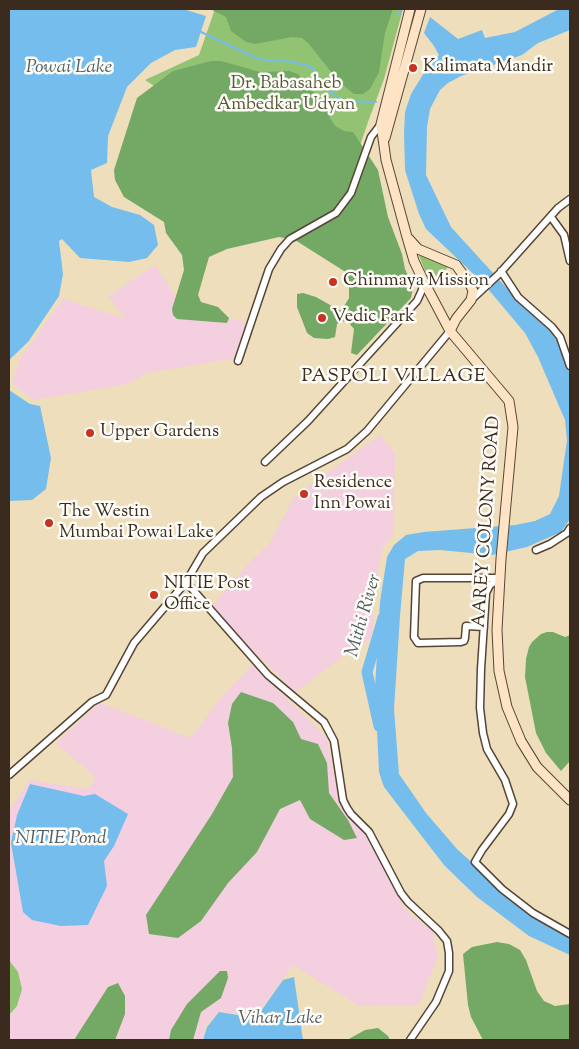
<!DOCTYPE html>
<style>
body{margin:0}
#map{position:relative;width:579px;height:1049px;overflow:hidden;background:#eedebc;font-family:"Sorts Mill Goudy",serif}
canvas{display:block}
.frame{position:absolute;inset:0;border:10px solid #3b2a1e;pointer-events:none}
</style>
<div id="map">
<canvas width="579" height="1049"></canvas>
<div class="frame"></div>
</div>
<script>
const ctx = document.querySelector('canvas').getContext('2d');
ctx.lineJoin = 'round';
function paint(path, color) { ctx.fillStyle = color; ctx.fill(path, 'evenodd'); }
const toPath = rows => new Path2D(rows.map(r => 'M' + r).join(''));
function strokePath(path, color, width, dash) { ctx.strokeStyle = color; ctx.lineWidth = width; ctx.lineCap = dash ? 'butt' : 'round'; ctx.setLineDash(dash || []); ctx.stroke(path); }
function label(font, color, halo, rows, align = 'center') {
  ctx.font = font + ' "Sorts Mill Goudy",serif'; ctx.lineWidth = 5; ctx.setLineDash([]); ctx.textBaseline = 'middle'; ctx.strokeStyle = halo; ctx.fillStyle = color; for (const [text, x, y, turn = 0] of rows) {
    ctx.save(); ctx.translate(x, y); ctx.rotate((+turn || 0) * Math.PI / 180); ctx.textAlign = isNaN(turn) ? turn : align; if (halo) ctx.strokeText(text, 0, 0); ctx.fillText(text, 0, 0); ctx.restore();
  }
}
const built = toPath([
 [155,265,182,306,246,322,236,358,147,373,127,384,34,400,12,383,21,357,63,299,126,319,108,296],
 [380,435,395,453,394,532,382,550,374,597,372,638,355,647,296,692,236,635,212,606,249,563,269,544,295,496],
 [252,665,327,738,340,806,365,834,404,908,432,931,438,957,418,1005,359,1006,293,965,255,1017,218,1011,205,1026,202,1040,9,1040,9,811,30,780,88,789,96,778,56,743,98,704,103,704,191,738,219,700]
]);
const green = toPath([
 [215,9,403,9,384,79,368,122,348,181,194,112,145,80,199,55],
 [418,253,449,266,431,286],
 [9,960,18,972,22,989,17,1006,9,1015]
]);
const forest = toPath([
 [210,9,393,9,385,33,379,72,370,89,363,94,354,94,339,82,309,44,302,38,292,37,255,44,246,42,231,31,226,17],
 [211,61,221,61,260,72,289,71,298,74,328,109,330,118,335,126,344,131,353,132,378,170,388,217,402,254,405,269,413,287,411,298,357,355,351,353,354,329,349,323,342,321,337,324,335,337,328,339,314,338,307,333,297,307,297,294,303,293,316,297,339,310,343,308,349,298,349,279,344,271,295,240,279,237,227,249,209,257,198,295,201,302,218,307,229,318,227,323,177,319,173,315,172,309,184,270,182,255,166,233,164,222,124,197,115,180,114,170,137,98,173,71],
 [547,632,553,632,565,637,570,635,570,761,561,771,546,753,536,733,525,677,526,659,529,647,532,642,541,634],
 [241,692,273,703,293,722,301,739,318,744,327,763,329,793,348,820,357,838,344,840,310,819,300,800,280,809,257,852,228,883,201,921,178,938,149,934,146,915,212,814,233,777,232,748,228,723,232,704],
 [497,942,509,944,520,950,526,960,537,991,544,1001,555,1006,570,1004,570,1040,483,1040,471,1017,468,1005,463,954,472,947],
 [220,971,227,971,228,978,221,998,201,1012,193,1040,169,1040,171,1030,187,1004],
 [118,983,125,996,125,1014,115,1040,74,1040,108,987],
 [378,1028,388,1036,390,1040,347,1040,365,1030]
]);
const water = toPath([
 [9,9,183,9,206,16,196,47,175,50,151,63,127,87,108,136,107,163,91,170,94,197,112,207,140,215,154,225,158,245,147,258,129,262,80,258,62,239,59,241,63,274,59,296,28,342,9,360],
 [559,9,570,9,570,30,538,43,522,55,461,76,448,83,440,90,430,109,427,127,426,175,451,227,523,306,549,330,558,342,570,373,570,519,561,532,527,547,492,555,440,550,418,551,405,559,400,616,394,709,399,774,426,813,457,849,532,917,570,935,570,955,529,936,477,897,444,865,384,787,379,772,375,688,380,602,387,557,394,545,406,535,424,532,515,525,535,521,550,514,559,496,567,440,565,420,538,357,525,333,483,283,426,229,419,214,405,170,404,133,405,112,411,94,424,73,439,55,434,46,424,33,430,17,458,39,482,30,485,38,515,32],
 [9,390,30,404,40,406,51,458,46,489,32,500,9,501],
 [30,784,84,796,95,794,128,814,114,846,104,861,107,886,88,925,61,926,32,920,23,912,11,843,17,815],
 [294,977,303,1040,203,1040,207,1027,219,1012,256,1018,283,980]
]);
const stream = toPath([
 [399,14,401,9],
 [199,31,258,59,293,62,312,67,326,89,343,101,376,102]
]);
const river = toPath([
 [379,726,367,672,383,618]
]);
const street = toPath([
 [551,217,564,235,570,261],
 [501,271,518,297,552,327,560,337,570,366],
 [471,300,499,274,558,208,570,199],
 [238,361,269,269,281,249,290,239,336,213,351,193,371,137,381,124],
 [265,462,308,421,417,301,422,290,423,280],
 [536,550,550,544,567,533,570,528],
 [500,578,490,585,486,593,481,669,480,708,483,733,487,749,505,780,513,804,509,814,482,850,475,862,502,889,533,913,570,934],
 [186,582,268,675,324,722,334,741,343,800,347,808,351,814,369,832,401,893,408,902,439,931,447,941,449,953,449,971,436,1002,410,1040],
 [484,627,466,626,465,638,464,641,461,642,418,643,414,637,416,581,423,578,500,578],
 [9,775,92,702,106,695,134,643,186,582,203,553,261,497,283,482,347,449,367,431,450,331]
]);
const secondary = toPath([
 [410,9,381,124,386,160,407,237,414,261,423,280,450,331,509,401,513,427,501,559,497,630,499,671,507,707,521,741,537,767,570,800],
 [385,138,421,9],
 [409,239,418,249,456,265,470,284,473,291,471,300,456,319,450,331]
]);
const markers = [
 [413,68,5,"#c8321e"],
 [333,282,5,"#c8321e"],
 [322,318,5,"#c8321e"],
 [90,433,5,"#c8321e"],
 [304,494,5,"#c8321e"],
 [49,523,5,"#c8321e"],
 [154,595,5,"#c8321e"]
];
const poiNames = [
 ["Kalimata Mandir",423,68],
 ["Chinmaya Mission",343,282],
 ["Vedic Park",332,318],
 ["Upper Gardens",100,433],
 ["Residence",314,484],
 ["Inn Powai",314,505],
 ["The Westin",59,513],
 ["Mumbai Powai Lake",59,534],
 ["NITIE Post",164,585],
 ["Office",164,606]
];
const parkNames = [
 ["Dr. Babasaheb",286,85],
 ["Ambedkar Udyan",286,106]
];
const streetNames = [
 ["AAREY COLONY ROAD",488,522,-86]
];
const waterNames = [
 ["Powai Lake",69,69],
 ["Mithi River",365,616,-74],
 ["NITIE Pond",61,840],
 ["Vihar Lake",280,1020]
];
const neighbourhoodNames = [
 ["PASPOLI VILLAGE",394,378]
];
paint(built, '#f3cfdf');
paint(green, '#91c373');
paint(forest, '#74a965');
paint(water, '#74bded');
strokePath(stream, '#74bded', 2);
strokePath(river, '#74bded', 11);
strokePath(street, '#564536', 9);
strokePath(secondary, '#564536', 11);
strokePath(street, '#fff', 6);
strokePath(secondary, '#fee4c5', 9);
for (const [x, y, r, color] of markers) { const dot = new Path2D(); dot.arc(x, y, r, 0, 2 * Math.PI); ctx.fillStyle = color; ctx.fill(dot); strokePath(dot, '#fdfcf7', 2); }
label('18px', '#3b2a1e', '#fdfcf7', poiNames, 'left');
label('18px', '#555838', '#fdfcf7', parkNames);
label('18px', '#3b2a1e', '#fdfcf7', streetNames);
label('italic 19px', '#4f5d66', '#fdfcf7', waterNames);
ctx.letterSpacing = '1px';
label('19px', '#3b2a1e', '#fdfcf7', neighbourhoodNames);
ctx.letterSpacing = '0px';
</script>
